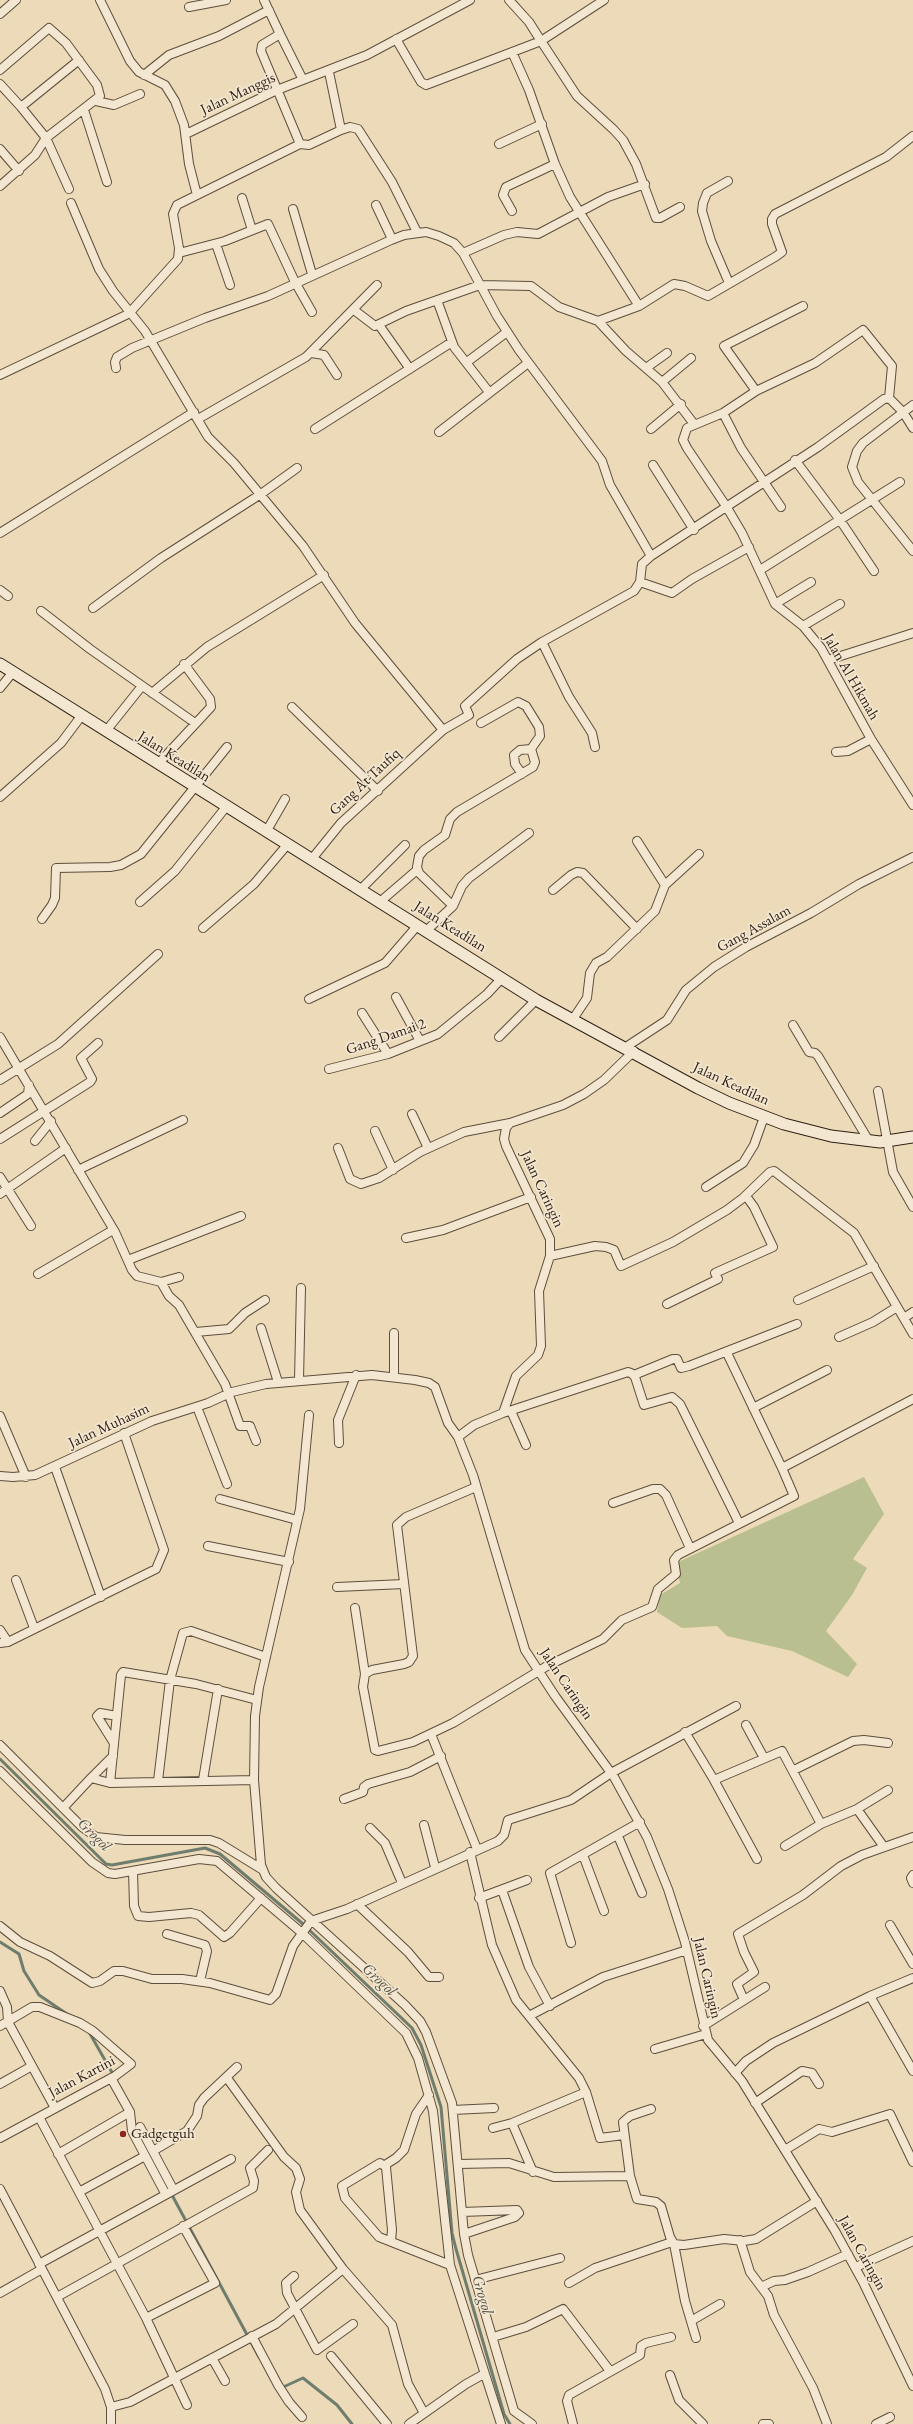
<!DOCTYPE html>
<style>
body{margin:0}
canvas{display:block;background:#ecdab8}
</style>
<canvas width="913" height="2424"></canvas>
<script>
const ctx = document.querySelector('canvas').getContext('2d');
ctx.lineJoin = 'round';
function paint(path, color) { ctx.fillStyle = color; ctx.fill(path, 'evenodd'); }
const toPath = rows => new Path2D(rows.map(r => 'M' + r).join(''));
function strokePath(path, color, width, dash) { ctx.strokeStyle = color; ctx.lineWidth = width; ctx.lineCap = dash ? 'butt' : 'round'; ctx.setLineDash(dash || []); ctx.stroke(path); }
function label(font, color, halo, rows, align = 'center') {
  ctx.font = font + ' "EB Garamond",serif'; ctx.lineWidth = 3.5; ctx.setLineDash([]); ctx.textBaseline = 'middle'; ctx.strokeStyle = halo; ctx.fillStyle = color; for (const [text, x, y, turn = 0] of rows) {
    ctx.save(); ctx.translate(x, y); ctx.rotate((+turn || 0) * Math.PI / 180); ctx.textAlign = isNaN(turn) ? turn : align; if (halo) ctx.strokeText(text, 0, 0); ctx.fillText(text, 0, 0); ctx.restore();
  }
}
const green = toPath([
 [864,1477,884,1514,853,1559,867,1568,852,1595,826,1631,857,1664,848,1677,792,1651,727,1636,717,1626,682,1628,657,1612,660,1595,680,1583,676,1563]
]);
const stream = toPath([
 [0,1759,106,1864,112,1865,205,1848,220,1854,303,1924,412,2028,421,2045,441,2107,452,2233,456,2249,504,2414,510,2424],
 [0,1942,19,1954,24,1971,39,1995,67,2014],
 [89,2032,114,2076],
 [134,2125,163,2179],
 [172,2195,259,2357],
 [281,2388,303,2378,337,2405,352,2424]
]);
const street = toPath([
 [100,0,130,61,139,72,165,85,175,101,184,125,189,164,197,195],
 [264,0,280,34,262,45,261,51,300,144],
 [509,0,529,22,541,41,604,0],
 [189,7,226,0],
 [0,14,16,0],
 [280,34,303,80],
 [396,39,421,82,426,85,541,41,577,96,614,130,623,140,636,164,656,218,660,218,680,207],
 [512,52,529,90,555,164,570,197,639,306,598,321],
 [0,70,49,28,66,43,97,85,100,96,46,138,35,155,0,186],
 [144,75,169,55,219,36,269,10],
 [0,84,21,107,79,60],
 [96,101,114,105,140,94],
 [21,107,46,138,69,189],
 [84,110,107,182],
 [341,130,350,127,358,129,392,182,417,232],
 [186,134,277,90,367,55,470,0],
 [499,144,542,124],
 [0,149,19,171],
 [728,181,707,193,703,203,702,211,711,241,729,283],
 [242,198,252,230],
 [71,203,99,269,113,291,145,331,208,437,234,463,303,546,355,623,443,730],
 [376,205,392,239],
 [293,209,312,274],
 [512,211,503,195,506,187,555,164],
 [216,244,230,285],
 [179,253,225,241,268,224,295,282,312,312],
 [463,253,504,235,517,232,538,234,608,197,645,184],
 [437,300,454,347,489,392],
 [639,306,674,284,685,286,708,296,775,257,782,252,772,224,772,219,775,214,886,157,913,136],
 [354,310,375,326,406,311,480,285,531,286,559,307,598,321,626,351,662,382,694,424],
 [379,325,410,369],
 [311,353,324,355,337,375],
 [467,362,507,332],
 [116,368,115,362,117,357,132,348,205,318,268,296,391,240,404,235,426,232,439,236,454,243,463,253,497,316,519,350,602,461,610,485,651,556,818,447,884,399,889,398,903,412,913,428],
 [646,368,667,353],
 [0,375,126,315,133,309,178,259,179,248,173,214,177,205,300,144,309,145,341,130,329,72],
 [662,382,691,358],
 [756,391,724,346,803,306],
 [913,405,863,443,857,451,852,467,858,482,913,551],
 [723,413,756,391,815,363,863,330,892,366,889,398],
 [198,419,306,357,377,285],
 [315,429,452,342],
 [651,429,681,404],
 [439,432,528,363],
 [795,460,840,520,874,571],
 [653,465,694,530],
 [781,507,741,448,723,413,687,428,683,440,687,448,726,506,742,533,775,604,803,626,821,648,871,739,913,805],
 [0,533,194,412],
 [760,570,900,482],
 [640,582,672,593,692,579,749,547],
 [0,590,8,596],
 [775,604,811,582],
 [93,608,161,558,261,494,297,468],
 [41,611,90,649,195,723],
 [803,626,840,604],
 [542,642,569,697,592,733,595,747],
 [828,660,913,633],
 [0,688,13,672],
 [152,693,207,647,324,575],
 [292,707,378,791],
 [106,731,142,686],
 [836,752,848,751,871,739],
 [158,764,211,707,210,699,184,664],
 [522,774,515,764,514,755,520,750,531,749],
 [0,797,61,743,82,715],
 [266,832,285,799],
 [637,841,665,885],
 [311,860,341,823,443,730,469,715,465,706,517,659,542,642,634,591,640,582,642,564,651,556],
 [361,889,405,845],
 [553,890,571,875,577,872,583,873,637,929],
 [381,901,417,870],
 [140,902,175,871,226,807],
 [453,906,419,873,417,867,419,856,424,850,445,835,450,819,457,812,533,767,535,762,531,749,540,736,539,727,526,706,518,702,481,723],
 [42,919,52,905,55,898,56,868,110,867,121,865,141,854,227,747],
 [203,928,254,884,287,845],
 [427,930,453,906,462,886,469,878,529,833],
 [396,997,420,1041],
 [309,999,385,963,418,925],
 [362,1013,388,1054],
 [573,1019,587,998,590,973,596,963,607,957,655,911,665,885,699,854],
 [793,1025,809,1052,815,1053,818,1056,869,1141],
 [0,1037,115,1232,132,1270,137,1276,161,1282,169,1296,179,1305,225,1384,240,1426,250,1426,256,1441],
 [499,1037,536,1000],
 [626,1047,667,1020,686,990,714,967,746,947,811,913,859,884,913,857],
 [329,1069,388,1054,438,1034,487,994,502,978],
 [0,1080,58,1044,158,954],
 [878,1091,893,1172,913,1207],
 [0,1113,28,1094,29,1085],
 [412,1114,428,1148],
 [375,1131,393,1170],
 [0,1139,90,1082,92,1079,81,1058,98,1043],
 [35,1141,51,1121],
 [338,1148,350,1179,361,1184,379,1178,420,1152,464,1132,510,1123],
 [78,1170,183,1120],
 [0,1177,31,1226],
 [706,1187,743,1163,754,1145,764,1117],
 [0,1194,66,1148],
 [406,1238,443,1230,531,1197],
 [550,1256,595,1246,606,1247,614,1250,621,1266,673,1242,727,1210,743,1198,770,1172,774,1171,854,1233,913,1334],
 [128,1260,241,1216],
 [38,1274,113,1230],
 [161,1282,179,1277],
 [798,1300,874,1266],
 [667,1304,718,1279,715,1273,773,1247,754,1207,746,1196],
 [904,1318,913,1312],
 [261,1328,278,1382],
 [196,1332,229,1329,245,1313,265,1300],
 [394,1333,394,1376],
 [839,1337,873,1322,897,1307],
 [727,1353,782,1468],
 [634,1375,673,1359,677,1359,681,1368,689,1366,797,1324],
 [299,1380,301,1288],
 [197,1407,227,1484],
 [753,1408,827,1370],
 [511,1411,526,1445],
 [503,1413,628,1372,631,1373,635,1377,644,1405,672,1397,680,1404,739,1523],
 [309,1415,300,1509,259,1687,255,1716,254,1780,261,1865,266,1877,276,1888,405,2005,420,2021,426,2032,452,2103,464,2234,468,2255,514,2411,532,2424],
 [0,1416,26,1477],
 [458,1437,474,1425,503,1413,516,1376,538,1355,541,1346,539,1291,550,1256,550,1239,506,1146,504,1139,506,1128,510,1123,563,1105,584,1094,604,1080,634,1051],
 [339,1443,338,1420,356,1375],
 [55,1467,101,1597],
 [0,1476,13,1477,35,1475,152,1421,208,1403,232,1392,266,1384,372,1375,415,1380,429,1383,435,1387,448,1423,458,1437,473,1475,525,1650,555,1696,614,1777,647,1837,668,1889,685,1942,708,2040,742,2081,835,2231,863,2282,913,2386],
 [220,1499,297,1520],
 [613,1503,653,1489,660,1489,666,1495,690,1548],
 [208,1546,289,1562],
 [16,1580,34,1628],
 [337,1587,404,1584],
 [355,1608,365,1674,363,1687,375,1750,378,1751,413,1742,453,1723,547,1666,603,1639,622,1620,652,1607,658,1589,676,1574,674,1560,678,1555,794,1496,782,1468,913,1399],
 [0,1630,8,1642],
 [0,1643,8,1642,156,1569,164,1550,124,1433],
 [365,1674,372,1670,404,1664,409,1662,413,1656,397,1525,406,1517,476,1487],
 [746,1725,764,1758],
 [685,1732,714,1780,782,1751,821,1824,857,1809,888,1790],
 [431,1734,477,1849],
 [114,1743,97,1716,100,1713,117,1716],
 [0,1745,82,1827,96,1837,125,1840,210,1840,219,1843,263,1870],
 [794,1770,853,1741,864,1740,888,1743],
 [0,1771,92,1862,108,1873,115,1874,199,1859,217,1861,302,1933,406,2033,418,2058,433,2111,450,2265,501,2424],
 [91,1778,113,1756],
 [203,1780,218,1689],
 [714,1780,757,1859],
 [158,1781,170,1680,183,1633,191,1631,266,1657],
 [110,1783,121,1675,123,1672,196,1684,257,1700],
 [344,1799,363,1792,364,1787,368,1784,410,1772,441,1756],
 [63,1808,91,1778,110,1783,254,1780],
 [857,1809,884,1847],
 [424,1825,435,1867],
 [370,1828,385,1843,402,1883],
 [618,1836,642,1893],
 [785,1846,821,1824],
 [470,1852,492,1945,516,2000,579,2078,586,2092,600,2138,624,2135],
 [583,1855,604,1911],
 [133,1871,134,1906,138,1916,149,1917,191,1913,199,1915,224,1937,230,1933,261,1898],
 [913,1875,911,1878,913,1883],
 [502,1890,529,1967,550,2006],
 [479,1898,527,1880],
 [357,1904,408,1952,429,1977,439,1977],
 [890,1925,913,1964],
 [0,1926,20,1942,50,1956,92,1983,100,1981,114,1971,123,1971,152,1979,182,1979,210,1983,270,2000,276,1994,293,1946,311,1921,347,1909,498,1841,504,1835,508,1820,571,1800,611,1773,736,1706],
 [167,1934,205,1945,207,1951,200,1981],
 [571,1943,550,1873,640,1822],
 [0,1991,7,2007,8,2022,32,2066,0,2084],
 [870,1996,913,2071],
 [744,2000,737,1984,754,1972,744,1952,738,1934,803,1895,841,1866,862,1855,913,1837],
 [529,2016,603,1977,687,1950],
 [0,2026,32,2007,40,2007,80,2023,93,2031,131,2064,115,2076,0,2138],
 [703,2026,765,1987],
 [655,2049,706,2034],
 [32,2066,55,2108],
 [735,2073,746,2061,773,2043,870,1996,913,1978],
 [111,2078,130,2112,132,2131,165,2193],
 [227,2078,284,2157,296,2168,300,2179,296,2192,300,2210,343,2269],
 [755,2103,802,2071,812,2073,819,2084],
 [651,2109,630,2116,623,2122,630,2176,637,2199,656,2202,661,2206,670,2237,674,2244,684,2245,724,2239,744,2241,756,2239,817,2201],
 [453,2110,494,2108],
 [39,2117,146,2318,187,2405],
 [512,2123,533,2172],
 [140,2127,173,2189],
 [493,2128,512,2123,586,2092],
 [785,2150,819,2129,832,2132,890,2114,913,2162],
 [153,2151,187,2131,197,2116,199,2105,204,2098,237,2067],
 [58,2154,130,2112],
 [458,2164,509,2163,554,2177,630,2176],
 [385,2165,396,2158,404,2150,416,2114,429,2095],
 [0,2189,105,2389,111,2407,111,2424],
 [79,2192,145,2156],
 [462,2212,517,2210,519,2213,515,2217,464,2234],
 [740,2240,750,2272,768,2296,774,2315,813,2388,827,2424],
 [391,2241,392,2230,386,2167,380,2163,342,2186,345,2198,379,2237,450,2265],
 [674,2244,685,2301,696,2338],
 [39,2264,231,2159],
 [856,2267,913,2241],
 [294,2276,286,2283,287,2293,317,2350,353,2324],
 [475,2280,560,2258],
 [569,2283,595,2268,672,2242],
 [761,2287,774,2281,785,2280,808,2272,848,2254],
 [0,2293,42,2269],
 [57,2297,253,2188,254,2181,250,2168,268,2150],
 [146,2318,215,2283,183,2226],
 [691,2321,720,2304],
 [252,2336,278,2385,289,2402,302,2417],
 [493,2337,526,2327,563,2309,610,2371],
 [331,2356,387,2424],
 [212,2358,225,2381],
 [670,2375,679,2400,703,2424],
 [111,2407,130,2402,276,2324,343,2269,392,2325,408,2384,424,2413],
 [409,2424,466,2384,484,2374],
 [573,2424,567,2401,569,2395,640,2355,641,2346,646,2343,671,2337],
 [763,2424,769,2424],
 [876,2424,890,2417]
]);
const secondary = toPath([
 [0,664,536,1000,698,1088,729,1103,784,1124,831,1136,880,1142,913,1137]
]);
const markers = [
 [123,2134,4,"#8f2418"]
];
const streetNames = [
 ["Jalan Manggis",238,94,-25],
 ["Jalan Al Hikmah",851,677,60],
 ["Jalan Keadilan",174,757,32],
 ["Gang At-Taufiq",365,782,-43],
 ["Jalan Keadilan",450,927,32],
 ["Gang Assalam",754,929,-29],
 ["Gang Damai 2",386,1037,-19],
 ["Jalan Keadilan",731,1084,25],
 ["Jalan Caringin",542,1189,65],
 ["Jalan Muhasim",109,1426,-25],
 ["Jalan Caringin",566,1684,56],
 ["Jalan Caringin",707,1978,77],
 ["Jalan Kartini",82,2077,-28],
 ["Jalan Caringin",862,2253,61]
];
const poiNames = [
 ["Gadgetguh",131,2134]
];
const waterNames = [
 ["Grogol",94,1835,45],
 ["Grogol",379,1980,43],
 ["Grogol",482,2295,74]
];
paint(green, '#b9bf8e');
strokePath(stream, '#6f7d6f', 3);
strokePath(street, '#5e4e3d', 10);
strokePath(secondary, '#2f2014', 13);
strokePath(street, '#f3e7d1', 8);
strokePath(secondary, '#f3e7d1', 11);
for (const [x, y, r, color] of markers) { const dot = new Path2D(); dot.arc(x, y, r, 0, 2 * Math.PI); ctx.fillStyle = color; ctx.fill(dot); strokePath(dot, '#f3e7d1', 1.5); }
label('15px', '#2f2014', '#f3e7d1', streetNames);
label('15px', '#2f2014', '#f3e7d1', poiNames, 'left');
label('italic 16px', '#4f4e41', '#f3e7d1', waterNames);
</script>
